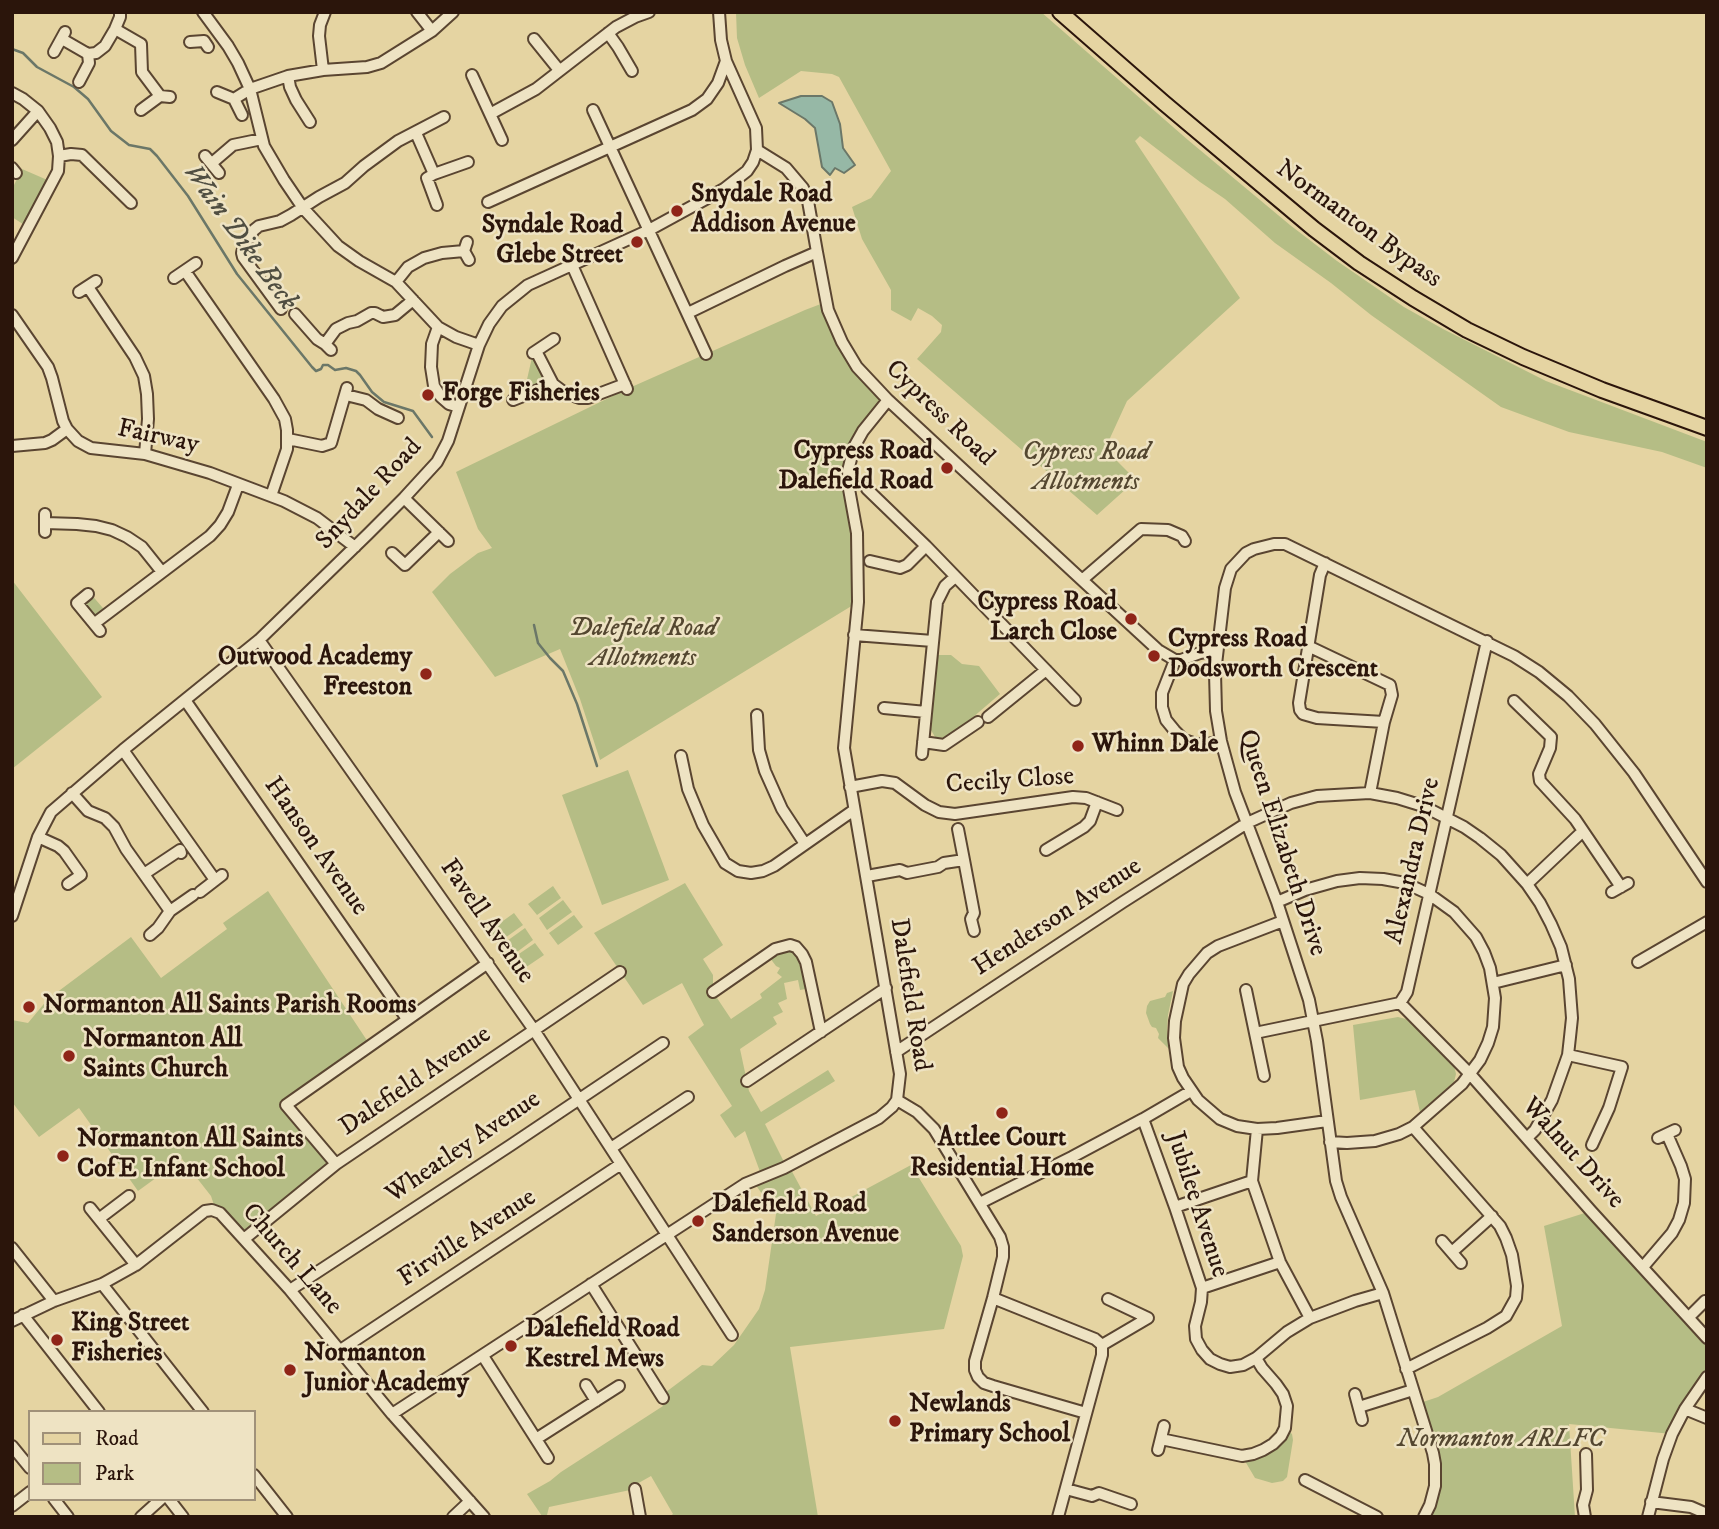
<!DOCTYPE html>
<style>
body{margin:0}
#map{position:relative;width:1719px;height:1529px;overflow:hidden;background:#e5d4a2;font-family:"IM FELL DW Pica",serif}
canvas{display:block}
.frame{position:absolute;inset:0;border:14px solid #2b150b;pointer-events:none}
.legend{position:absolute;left:28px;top:1410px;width:228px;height:91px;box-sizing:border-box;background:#eee3c3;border:2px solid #a09179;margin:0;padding:9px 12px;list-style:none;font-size:21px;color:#2b150b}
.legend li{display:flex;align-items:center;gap:14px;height:35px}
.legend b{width:35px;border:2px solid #a09179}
</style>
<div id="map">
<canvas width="1719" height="1529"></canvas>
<div class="frame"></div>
<ul class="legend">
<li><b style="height:9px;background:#e5d4a2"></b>Road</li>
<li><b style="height:19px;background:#b5bd85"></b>Park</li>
</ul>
</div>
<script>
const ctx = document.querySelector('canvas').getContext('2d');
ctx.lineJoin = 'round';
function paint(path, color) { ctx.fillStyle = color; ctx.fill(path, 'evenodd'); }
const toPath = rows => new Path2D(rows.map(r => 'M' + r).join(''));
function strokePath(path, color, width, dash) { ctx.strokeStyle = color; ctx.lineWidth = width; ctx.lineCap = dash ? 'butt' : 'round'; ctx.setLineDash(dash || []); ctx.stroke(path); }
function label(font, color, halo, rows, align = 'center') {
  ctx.font = font + ' "IM FELL DW Pica",serif'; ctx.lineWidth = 5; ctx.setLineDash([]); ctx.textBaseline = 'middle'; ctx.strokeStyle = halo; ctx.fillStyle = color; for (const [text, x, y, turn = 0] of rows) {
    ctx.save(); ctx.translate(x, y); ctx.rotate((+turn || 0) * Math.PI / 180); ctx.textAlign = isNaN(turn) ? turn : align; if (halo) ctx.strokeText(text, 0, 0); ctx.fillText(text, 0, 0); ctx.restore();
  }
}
const green = toPath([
 [736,12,1041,12,1188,140,1290,225,1337,261,1404,307,1443,329,1546,381,1707,442,1707,468,1662,452,1569,432,1501,407,1371,315,1331,283,1275,243,1225,199,1200,182,1140,136,1135,141,1240,298,1127,401,1105,449,1136,480,1097,515,917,359,941,332,942,325,932,316,918,308,911,321,891,310,891,290,862,239,852,207,871,198,891,171,839,77,832,74,801,71,759,98,745,65,737,38],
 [22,169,52,182,29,228,12,217,12,189],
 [826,302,842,342,888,400,863,431,848,471,858,602,600,760,580,699,560,649,495,677,432,592,450,574,478,553,492,548,478,529,456,472,627,389,805,310],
 [533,353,553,384,523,397],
 [12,580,102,697,12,769],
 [90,593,108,614,95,623,77,603],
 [937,655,951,655,962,664,979,666,1000,694,951,736,941,738,935,737,931,730],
 [628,770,669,880,602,905,562,795],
 [685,883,723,945,703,959,713,975,713,992,731,1019,762,998,760,994,782,977,777,973,780,968,776,966,767,954,796,947,811,988,800,990,798,980,784,983,787,999,778,1003,783,1012,773,1017,777,1024,740,1049,749,1091,761,1112,828,1070,835,1081,765,1124,786,1166,789,1166,816,1216,911,1165,961,1246,963,1256,944,1329,790,1347,818,1517,669,1517,673,1514,651,1476,635,1485,635,1489,549,1507,547,1515,542,1516,527,1494,550,1481,561,1472,663,1406,658,1398,702,1365,712,1366,734,1345,759,1309,765,1290,776,1214,753,1181,762,1177,745,1131,735,1138,720,1115,732,1106,688,1037,704,1025,682,983,643,1005,594,933],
 [553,886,561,898,537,915,528,904],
 [268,891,370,1045,287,1104,336,1164,244,1239,216,1211,211,1196,182,1159,138,1191,79,1108,39,1137,12,1102,12,1020,28,1023,48,999,131,937,161,978,227,929,223,923],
 [563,900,572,912,547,930,539,918],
 [514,913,523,925,498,943,489,931],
 [574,915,583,927,558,945,549,933],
 [525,928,533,940,509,958,500,946],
 [535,943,544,955,519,972,510,960],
 [1173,991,1168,1015,1167,1029,1169,1049,1158,1038,1159,1034,1156,1028,1152,1027,1150,1024,1146,1013,1147,1006,1150,1001,1165,997,1167,993],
 [1398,1017,1406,1019,1454,1066,1456,1074,1454,1082,1420,1112,1415,1090,1360,1100,1353,1025],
 [1591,1211,1707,1338,1707,1377,1672,1434,1569,1424,1575,1517,1424,1517,1435,1486,1417,1404,1438,1397,1562,1326,1544,1226],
 [1285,1428,1292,1434,1293,1440,1287,1477,1283,1481,1272,1483,1255,1478,1242,1456,1253,1454]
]);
const water = toPath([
 [801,96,822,96,832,102,840,124,843,148,855,165,844,173,835,168,830,175,822,167,815,128,805,119,779,103,801,96]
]);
const stream = toPath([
 [12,49,23,53,37,67,74,87,88,99,111,131,129,145,150,149,157,156,188,196,237,274,312,367,316,371,321,369,323,365,328,365,335,370,346,368,356,371,360,375,372,392,384,402,413,411,432,437],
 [534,625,538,643,550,658,563,671,577,704,597,766]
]);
const minor = toPath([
 [203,12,228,46,238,63,250,89,264,146,284,180,303,208,338,246,359,261,396,282,438,327,456,337,479,345],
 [417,12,432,31],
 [115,29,141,44,142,72,160,96],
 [608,33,618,47,632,71],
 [62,39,88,54,96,53,105,46,115,29,120,17,120,12],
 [534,39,559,70],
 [190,42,204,41,208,47],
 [54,52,65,32],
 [323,70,319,36,320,25,325,12],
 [472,75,490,114],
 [288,76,290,87,296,100,310,122],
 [79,82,89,63,88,54],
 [217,92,234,99,242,115],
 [12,93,23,99,38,111,50,128,57,142,59,156,58,171,12,258],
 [234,99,250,89,288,76,323,70,367,67,381,63,432,31,453,12],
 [141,110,160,96,170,97],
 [593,110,706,354],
 [416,133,434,174],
 [12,140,38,111],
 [502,140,490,114,536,89,616,27,635,17,649,12],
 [59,156,71,154,82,155,131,203],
 [205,156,219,173],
 [212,163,233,145,262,139],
 [12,168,16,173],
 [488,202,692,110,707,99,718,83,726,61],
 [437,205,427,178,434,174,468,162],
 [467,242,464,251,469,260],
 [817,252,828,310,842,342,857,367,888,400,1082,580,1158,650,1175,660],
 [572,265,627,389],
 [185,271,274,399,285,419,287,430,287,449,271,496],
 [174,278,196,263],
 [396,282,408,267,424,258,442,253,464,251],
 [88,287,135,357,144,376,147,394,148,419,145,454],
 [79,292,96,281],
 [281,309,243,257,242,253,244,245,254,230,259,226,280,221,291,215,319,197,345,183,364,166,398,141,444,117],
 [688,313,785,266,817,252,808,201,803,188,786,168,757,150],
 [295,314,317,339,325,344],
 [12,315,48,367,52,378,63,421,67,429,78,441,91,448,145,454,210,473,284,501,317,518,355,547],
 [438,327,432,344,431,367,434,386,441,397,449,404,459,407],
 [331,350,325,344,336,329,348,323,357,321,371,313,375,313,383,317,395,315,413,300],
 [536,351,553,384,565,393,580,398,588,398,625,384],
 [533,353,554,339],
 [346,395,366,400,378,409,398,418],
 [513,400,553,384],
 [288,439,322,446,331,443,347,388],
 [12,446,45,443,52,440,67,429],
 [867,489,926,546,1075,700],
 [404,498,448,541],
 [45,514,45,532],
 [45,523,77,524,96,526,112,530,127,537,142,547,162,572],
 [392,553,405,565,439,532],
 [870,561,900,568,907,565,926,546],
 [1325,563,1320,575,1299,703,1300,710,1303,714,1317,718,1384,722],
 [1082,580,1141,529,1168,530,1182,536,1185,541],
 [88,594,77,603,100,631],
 [95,623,210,536,220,525,228,512,238,485],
 [854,635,933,641],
 [259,640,534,1030,732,1335],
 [1308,646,1390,685,1392,695,1384,722,1370,793],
 [1217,650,1200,653,1181,660,1175,660,1162,693,1162,707,1166,720,1175,731,1184,740,1196,744,1207,744,1221,741],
 [185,700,407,1019],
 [1514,701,1551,737,1550,748,1539,774,1540,781,1575,819,1621,887],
 [884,708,926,712],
 [757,715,759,750,765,771,782,809,805,844],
 [988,717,1046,670],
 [923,742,944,745,978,722],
 [123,750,215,880],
 [922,754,937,602,945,586,955,577],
 [681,756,688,789,703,825,725,863,738,871,751,873,763,871,774,866,854,810],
 [850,787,882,781,895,783,925,805,939,812,955,814,1073,797,1086,798,1117,810],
 [72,793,88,811,105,818,114,827,126,849,170,911],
 [958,829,964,860],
 [38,837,58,846,64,851,81,875,68,884],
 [1046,850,1084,827,1090,821,1097,802],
 [144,874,180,850,181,853],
 [867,876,900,870,907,873,938,867,944,863,964,860,974,913,971,919,974,931],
 [1527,884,1583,831],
 [200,892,222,875],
 [1612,892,1628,883],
 [1277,902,1305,890,1337,881,1360,878,1383,879,1405,883,1429,894,1454,912,1476,937,1484,952,1490,968,1495,998,1493,1027,1488,1043,1480,1060,1462,1084,1413,1127,1399,1134,1375,1141,1347,1143,1330,1142],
 [12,916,38,837,51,812,123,750,259,640,368,534,404,498,437,462,448,441,479,345,489,324,502,306,528,285,649,230,724,189,747,171,753,162,757,150,756,128,726,61,721,40,719,12],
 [1283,921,1218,946,1207,953,1189,974,1183,984,1175,1021,1174,1038,1178,1067,1183,1078,1198,1100,1220,1119,1237,1126,1257,1129,1277,1128,1327,1121],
 [150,935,158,928,170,911,193,895],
 [1638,962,1707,922],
 [1493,983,1566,965],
 [1246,990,1264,1076],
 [713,992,775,949,790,945,796,947,802,954,806,962,821,1032],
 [1400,1003,1470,1074,1591,1211,1707,1338],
 [1255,1033,1400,1003,1407,992,1487,641],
 [896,1052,1123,902,1247,823,1291,803,1317,796,1370,793,1397,798,1423,806,1464,827,1480,838,1501,855,1527,884,1540,903,1551,924,1561,947,1569,979,1572,1018,1570,1037,1568,1055,1552,1100,1535,1130,1527,1138],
 [1568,1055,1622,1067,1609,1108,1592,1145],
 [747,1081,886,988],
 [897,1100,917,1112,934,1129,1000,1237,1003,1247,1003,1257,993,1298,975,1361,975,1370,978,1377,984,1383,993,1386,1086,1413],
 [1143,1119,1175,1207,1202,1288,1201,1302,1195,1326,1196,1339,1202,1350,1210,1359,1220,1364,1230,1367,1243,1365,1256,1358,1287,1332,1310,1318,1355,1301,1383,1293],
 [1257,1129,1252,1181,1280,1262,1310,1318],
 [1658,1138,1675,1130],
 [611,1148,688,1097],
 [336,1164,286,1105,488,963],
 [980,1203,1072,1157,1143,1119,1191,1091],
 [1175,1207,1252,1181],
 [90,1208,136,1265],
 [100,1220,100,1218,129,1196],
 [244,1239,336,1164,620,972],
 [1442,1241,1461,1263],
 [12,1248,54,1301],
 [1452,1252,1492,1216],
 [1643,1267,1672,1233,1679,1220,1684,1203,1685,1179,1681,1166,1667,1134],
 [102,1284,203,1412],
 [591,1284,663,1398],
 [1202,1288,1280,1262],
 [290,1290,511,1145,663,1043],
 [993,1298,1095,1339,1102,1345,1102,1355,1058,1517],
 [23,1315,99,1412],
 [1689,1317,1705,1301],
 [12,1321,54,1301,102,1284,136,1265,205,1211,212,1210,220,1213,290,1290,392,1414,484,1517],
 [1102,1345,1148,1318,1108,1299],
 [339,1351,621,1164],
 [483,1356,548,1458],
 [1406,1369,1487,1328,1506,1316,1516,1298,1517,1286,1512,1255,1506,1238,1500,1226,1413,1127],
 [586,1385,596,1401],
 [1355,1394,1362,1420],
 [1359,1407,1413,1390],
 [1685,1409,1707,1418],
 [392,1414,745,1184,784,1168,879,1118,892,1107,897,1100,900,1074,844,748,858,602,857,533,849,489,848,471,854,447,863,431,888,400],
 [536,1439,619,1386],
 [1161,1439,1242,1456,1253,1454,1263,1450,1273,1444,1281,1436,1285,1428,1287,1406,1283,1394,1276,1384,1262,1368,1256,1358],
 [12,1446,30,1468],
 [1158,1450,1164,1426],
 [254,1475,287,1517],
 [1305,1480,1377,1517],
 [635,1489,640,1517],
 [1066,1489,1092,1496,1099,1493,1131,1504],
 [54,1499,68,1517],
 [169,1499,183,1517],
 [1651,1502,1691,1507,1707,1514],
 [12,1506,30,1492],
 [141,1517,161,1499],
 [453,1517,470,1501],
 [1424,1517,1430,1505,1435,1486,1435,1464,1433,1453,1383,1293,1341,1197,1336,1181,1317,1041,1309,1000,1277,902,1235,792,1221,741,1216,711,1215,673,1225,588,1231,569,1246,553,1254,549,1274,544,1285,544,1514,656,1539,672,1568,696,1595,724,1634,773,1707,882],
 [1585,1517,1583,1505,1587,1490,1586,1454],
 [1648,1517,1663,1459,1672,1434,1685,1409,1707,1377]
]);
const major = toPath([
 [1060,12,1164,103,1314,229,1359,263,1413,298,1467,330,1523,357,1602,390,1707,428]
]);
const markers = [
 [677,211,7,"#8f2418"],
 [637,242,7,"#8f2418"],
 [428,395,7,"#8f2418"],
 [947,468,7,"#8f2418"],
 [1131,619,7,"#8f2418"],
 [1154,656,7,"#8f2418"],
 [426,674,7,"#8f2418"],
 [1078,746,7,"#8f2418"],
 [29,1007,7,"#8f2418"],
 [69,1056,7,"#8f2418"],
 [1002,1113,7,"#8f2418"],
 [63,1156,7,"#8f2418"],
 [698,1221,7,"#8f2418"],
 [57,1340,7,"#8f2418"],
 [511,1346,7,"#8f2418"],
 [290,1370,7,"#8f2418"],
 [895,1421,7,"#8f2418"]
];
const poiNames = [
 ["Snydale Road",691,196],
 ["Addison Avenue",691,226],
 ["Syndale Road",623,227,"right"],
 ["Glebe Street",623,257,"right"],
 ["Forge Fisheries",442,395],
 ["Cypress Road",933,453,"right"],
 ["Dalefield Road",933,483,"right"],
 ["Cypress Road",1117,604,"right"],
 ["Larch Close",1117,634,"right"],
 ["Cypress Road",1168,641],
 ["Dodsworth Crescent",1168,671],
 ["Outwood Academy",412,659,"right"],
 ["Freeston",412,689,"right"],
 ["Whinn Dale",1092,746],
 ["Normanton All Saints Parish Rooms",43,1007],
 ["Normanton All",83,1041],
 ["Saints Church",83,1071],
 ["Attlee Court",1002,1140,"center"],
 ["Residential Home",1002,1170,"center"],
 ["Normanton All Saints",77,1141],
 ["CofE Infant School",77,1171],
 ["Dalefield Road",712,1206],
 ["Sanderson Avenue",712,1236],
 ["King Street",71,1325],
 ["Fisheries",71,1355],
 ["Dalefield Road",525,1331],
 ["Kestrel Mews",525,1361],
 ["Normanton",304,1355],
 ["Junior Academy",304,1385],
 ["Newlands",909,1406],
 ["Primary School",909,1436]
];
const streetNames = [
 ["Normanton Bypass",1358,225,36],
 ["Cypress Road",939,414,44],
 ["Fairway",158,438,12],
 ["Snydale Road",370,495,-47],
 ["Cecily Close",1010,782,-4],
 ["Queen Elizabeth Drive",1281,843,72],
 ["Hanson Avenue",315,847,55],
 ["Alexandra Drive",1414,861,-77],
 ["Henderson Avenue",1058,918,-33],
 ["Favell Avenue",486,922,55],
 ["Dalefield Road",909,995,81],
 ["Dalefield Avenue",416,1082,-34],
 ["Wheatley Avenue",464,1148,-34],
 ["Walnut Drive",1572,1154,48],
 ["Jubilee Avenue",1196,1205,72],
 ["Firville Avenue",468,1239,-33],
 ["Church Lane",291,1260,49]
];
const parkNames = [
 ["Cypress Road",1086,454],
 ["Allotments",1086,484],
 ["Dalefield Road",643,630],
 ["Allotments",643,660],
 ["Normanton ARLFC",1501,1441]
];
const waterNames = [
 ["Wain Dike Beck",239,238,54]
];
paint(green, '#b5bd85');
paint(water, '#96b8a6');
strokePath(water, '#6b7768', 2);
strokePath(stream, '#6b7768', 2.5);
strokePath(minor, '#5a4531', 14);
strokePath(major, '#2b150b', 18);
strokePath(minor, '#eee3c3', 10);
strokePath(major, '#e5d4a2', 14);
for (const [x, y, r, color] of markers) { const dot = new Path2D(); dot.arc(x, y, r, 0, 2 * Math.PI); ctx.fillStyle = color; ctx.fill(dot); strokePath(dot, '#eee3c3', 2.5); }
label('bold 26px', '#2b150b', '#eee3c3', poiNames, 'left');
label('26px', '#2b150b', '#eee3c3', streetNames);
label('italic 26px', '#544730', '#eee3c3', parkNames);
label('italic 28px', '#504e41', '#eee3c3', waterNames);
</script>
